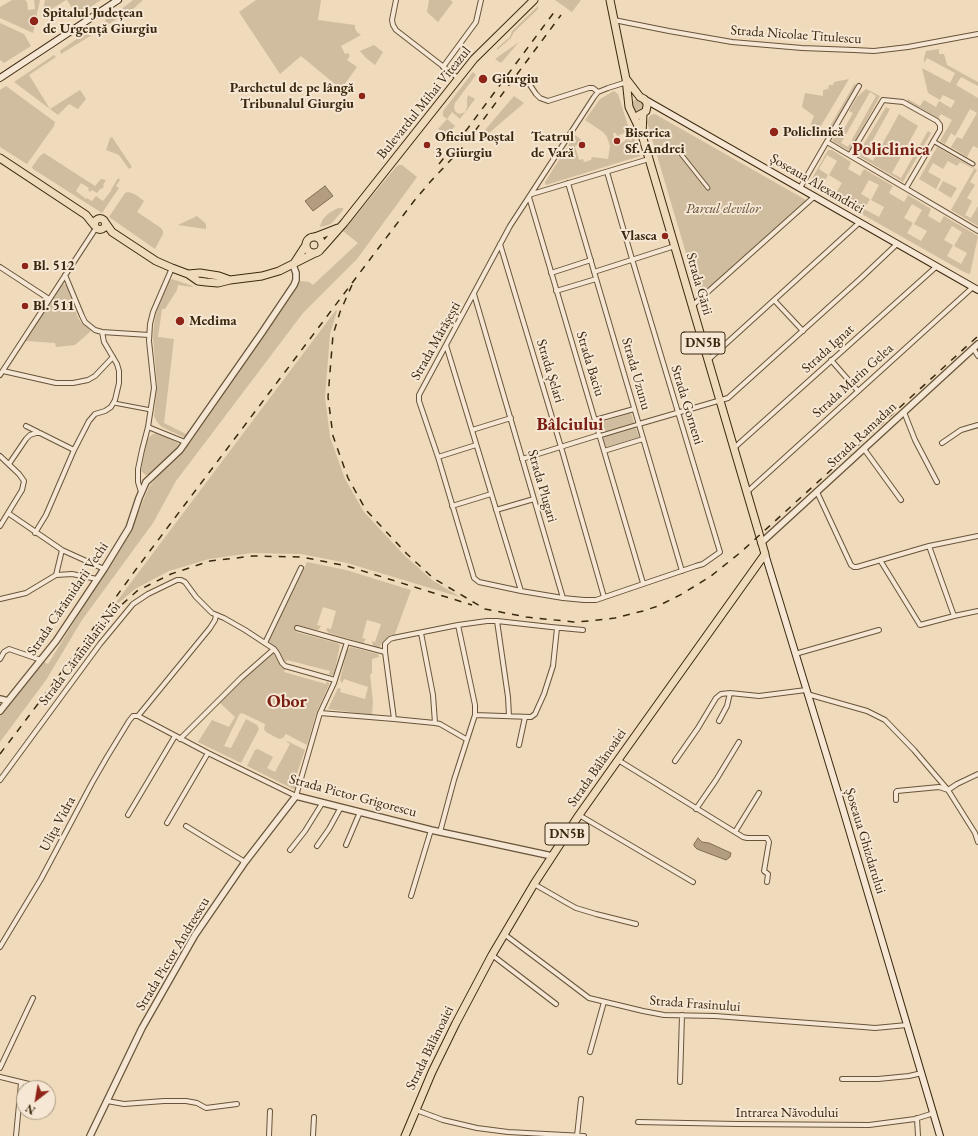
<!DOCTYPE html>
<meta charset="utf-8">
<style>
body{margin:0}
#map{position:relative;width:978px;height:1136px;overflow:hidden;background:#efdabb;font-family:"EB Garamond",serif}
canvas{display:block}
.north{position:absolute;left:16px;top:1080px;width:40px;height:40px;box-sizing:border-box;background:#f5e7d3;border:1px solid #ab9b85;border-radius:50%;rotate:211deg;font-size:11px;font-weight:700;line-height:16px;text-align:center;color:#3b280f}
.north::after{content:'';display:block;margin:auto;width:14px;height:18px;background:#8f2418;clip-path:polygon(50% 0,100% 100%,50% 72%,0 100%)}
</style>
<div id="map">
<canvas width="978" height="1136"></canvas>
<div class="north">N</div>
</div>
<script>
const ctx = document.querySelector('canvas').getContext('2d');
ctx.lineJoin = 'round';
function paint(path, color) { ctx.fillStyle = color; ctx.fill(path, 'evenodd'); }
const toPath = rows => new Path2D(rows.map(r => 'M' + r).join(''));
function strokePath(path, color, width, dash) { ctx.strokeStyle = color; ctx.lineWidth = width; ctx.lineCap = dash ? 'butt' : 'round'; ctx.setLineDash(dash || []); ctx.stroke(path); }
function label(font, color, halo, rows, align = 'center') {
  ctx.font = font + ' "EB Garamond",serif'; ctx.lineWidth = 4; ctx.setLineDash([]); ctx.textBaseline = 'middle'; ctx.strokeStyle = halo; ctx.fillStyle = color; for (const [text, x, y, turn = 0] of rows) {
    ctx.save(); ctx.translate(x, y); ctx.rotate((+turn || 0) * Math.PI / 180); ctx.textAlign = isNaN(turn) ? turn : align; if (halo) ctx.strokeText(text, 0, 0); ctx.fillText(text, 0, 0); ctx.restore();
  }
}
const green = toPath([
 [12,0,25,0,27,2,28,10,35,9,34,0,40,0,33,33,0,18,0,7],
 [45,0,66,0,42,15],
 [67,0,101,0,77,16],
 [133,0,143,0,133,9,107,25,105,22,106,19,120,10],
 [256,0,321,0,318,20,355,25,355,29,357,32,361,35,341,46,345,54,348,53,350,56,347,60,357,67,341,89,301,56,280,74,239,12],
 [429,0,450,0,453,2,438,22,427,12],
 [555,0,581,0,572,12],
 [538,6,538,9,514,32,511,38,497,50,497,48,510,37,512,31],
 [0,23,24,34,31,46,4,63,0,60],
 [98,24,100,24,103,28,61,54,60,51,61,50],
 [519,42,501,63,495,59],
 [374,45,383,52,375,65,366,58,360,51],
 [939,49,939,54,944,54,947,65,978,82,978,86,961,77,956,85,978,98,978,148,973,146,967,157,951,147,957,137,962,139,977,113,970,109,955,136,951,133,945,144,940,141,952,120,941,114,938,118,907,101,908,99,920,106,924,100,936,107,939,101,951,108,955,101,943,95,940,100,928,93,922,68,950,83,955,73,927,58,924,63,924,58,926,51],
 [54,55,56,57,29,75,50,109,80,90,86,99,78,109,69,104,58,115,14,82],
 [473,72,476,75,455,103,454,107,455,111,457,113,460,114,465,112,467,107,467,99,468,95,475,99,460,119,452,112,447,119,455,126,447,136,438,129,447,119,443,116,443,111],
 [849,79,819,129,826,133,855,83,856,88,827,137,810,126,814,116,802,107,805,93,823,96,823,90,828,89,829,85,833,85,834,82],
 [6,86,55,122,54,126,27,164,0,147,0,90],
 [866,89,880,96,850,151,832,141,836,134,840,136,853,113,849,111,857,97],
 [870,92,876,96,848,147,841,143],
 [614,91,618,94,629,129,626,130,627,132,617,136,616,133,614,133,613,134,614,137,612,139,615,146,625,141,626,139,627,139,628,141,629,138,630,141,632,140,632,137,634,137,640,156,546,185,545,182,575,135,583,141,578,142,579,145,575,146,579,160,583,159,584,162,591,160,592,157,608,159,610,146,607,137,603,132,585,120,600,99],
 [514,96,524,103,489,133,485,130],
 '632 105a6 6 0 1 1 12 0a6 6 0 1 1-12 0Z',
 [886,107,890,109,864,156,873,161,899,114,918,126,892,173,901,178,928,131,931,133,903,182,857,155],
 [655,114,806,200,699,297,647,122,649,117,651,115],
 [112,137,132,167,129,169,119,155,106,150,110,138],
 [937,147,977,170,970,182,975,185,967,198,972,201,965,215,971,218,978,206,978,226,951,210,974,169,960,162,957,166,948,161,943,169,933,163,928,172,941,179,936,189,919,179],
 [828,150,832,150,851,162,848,169,860,176,864,169,893,186,889,193,904,202,908,195,931,209,928,216,940,223,944,216,978,236,970,274,964,272,809,184],
 [827,155,837,161,829,175,842,183,836,193,822,185,828,175,819,169],
 [869,180,879,185,871,200,884,207,879,217,864,209,870,199,861,194],
 [912,204,922,210,914,224,927,231,921,241,907,233,913,223,904,218],
 [952,226,962,232,954,246,967,253,961,264,947,256,953,245,944,240],
 [44,153,95,186,101,179,106,180,103,185,104,186,102,189,101,188,97,193,92,190,90,192,88,190,89,188,81,183,76,191,86,199,87,198,92,201,96,196,103,201,111,191,111,190,118,178,120,180,116,186,119,188,102,213,33,169,32,167,40,156],
 [399,165,402,165,417,177,357,259,303,313,176,481,153,523,82,620,46,680,0,742,0,716,43,661,48,664,131,530,149,487,156,478,180,455,192,440,296,289,300,281,309,282,313,285,358,243,343,231,396,167],
 [943,181,957,188,951,198,938,190],
 [128,192,132,193,136,195,144,201,137,212,161,228,163,231,163,234,155,249,109,217,125,193],
 [338,208,343,208,343,210,331,224,321,227,320,226,323,219,329,213],
 [197,216,206,224,206,229,178,225],
 [172,279,193,286,192,287,178,285,177,290,165,309,162,309,158,337,174,339,164,423,186,434,188,431,189,433,188,435,184,437,181,436,162,427,157,422,154,416,157,386,153,337,154,325,156,313,169,281,170,280],
 [64,284,67,286,78,318,82,323,91,331,75,345,56,347,55,343,26,341,62,285],
 [336,310,337,311,330,334,325,397,330,437,345,479,364,512,404,555,432,580,460,597,347,563,301,554,252,553,209,559,169,571,135,589,115,606,114,605],
 [631,413,639,437,606,447,599,423],
 [157,433,160,434,178,443,179,447,170,457,151,474,146,475,142,472,141,470,147,440,149,437,153,434],
 [307,562,346,570,411,590,395,634,387,638,382,643,379,648,373,646,372,641,375,642,381,624,367,620,362,638,366,639,363,643,329,633,326,630,327,628,331,629,336,611,323,607,317,625,321,626,319,629,317,630,298,625,296,632,337,643,340,645,335,670,334,674,332,675,329,675,330,671,287,660,286,663,282,659,279,651,268,642],
 [351,647,378,654,379,657,372,659,372,674,370,674,373,702,372,715,328,709,338,688,341,689,340,692,365,699,368,687,344,679,342,683,340,680,347,650],
 [273,652,281,666,285,669,284,672,326,684,327,681,329,683,329,685,317,711,307,745,286,734,283,738,279,739,266,732,264,729,265,724,244,714,241,713,239,715,224,746,231,748,246,719,257,725,259,729,241,763,198,742,212,720,229,727,235,717,219,702,242,679],
 [287,741,305,750,293,785,296,786,295,789,293,789,247,766,255,750,258,749,273,757,267,768,275,772,290,744,287,742]
]);
const water = toPath([
 [325,186,333,196,313,211,305,201,325,186],
 [698,838,702,842,709,843,731,853,730,857,726,860,697,849,694,846,694,844,698,838]
]);
const pedestrian = toPath([
 [933,141,973,164],
 [681,154,708,188],
 [114,403,151,410],
 [599,436,639,424]
]);
const minor = toPath([
 [396,0,392,20,393,25,396,30,458,78],
 [614,20,669,31,732,42,802,48,854,50,874,51,908,47,978,34],
 [443,67,476,22,481,0],
 [530,85,536,94,540,98,548,101,589,88,593,88,598,92],
 [827,142,978,231],
 [850,155,883,100,903,102,937,121,940,125,940,130,906,188],
 [607,172,632,259,720,552,703,564,696,566,596,600,584,600,563,598,521,591,479,582,474,578,438,457,419,401,419,395,510,226,594,97,598,92,608,88,627,82],
 [568,183,682,571],
 [800,188,859,86],
 [532,194,649,159],
 [529,197,643,583],
 [500,244,561,447,604,597],
 [0,267,49,299],
 [594,272,675,246],
 [551,273,591,260],
 [65,275,82,316,85,322,95,330,102,332,149,335],
 [556,291,596,279],
 [474,294,563,598],
 [774,300,803,331],
 [692,306,815,196],
 [446,345,521,591],
 [973,348,978,356],
 [708,360,860,222],
 [831,360,858,391],
 [3,371,56,383,73,383,88,380,95,376,113,357],
 [0,375,96,228],
 [904,412,915,440,937,482],
 [595,420,634,409],
 [639,424,728,398,860,279,897,244],
 [26,426,38,432],
 [148,427,185,442],
 [472,430,511,418],
 [942,443,961,430,978,425],
 [734,448,937,266],
 [864,449,901,500],
 [604,451,643,439],
 [0,456,19,474,24,481,22,490,0,526],
 [438,457,476,445],
 [522,459,599,435],
 [9,464,26,439,30,435,36,433,40,433,74,450],
 [141,492,138,482,138,469,142,450,148,427,154,388,149,341,150,324,153,312,172,268],
 [747,492,973,287],
 [817,492,851,565,854,567,857,567,929,546,978,536],
 [452,506,491,494],
 [496,510,534,499],
 [8,513,62,550,104,569],
 [35,533,46,515,74,450,89,421,95,414,105,411,111,407,115,400,119,383,119,371,117,364,104,342,102,332],
 [929,546,954,616],
 [880,560,920,625,954,616,978,611],
 [56,575,62,550],
 [0,599,26,593,56,575,72,574,97,579],
 [497,621,508,697,509,716],
 [421,633,433,695,435,723],
 [347,642,385,652,385,644,390,639,393,638,458,625,487,621,497,621,551,627,583,630],
 [265,643,301,568],
 [385,652,394,719,435,723,440,724,466,739],
 [795,654,879,630],
 [0,659,4,652,9,649,41,660],
 [807,694,867,711,885,720,914,750,948,790,975,833,978,842],
 [320,713,394,719],
 [475,715,531,717,535,714,544,694,553,666,557,628],
 [138,716,208,753,296,796,320,713,334,683,347,642,297,628],
 [138,716,210,628,215,620,216,615],
 [719,721,727,706,730,693],
 [180,739,241,678,274,649],
 [519,745,525,717],
 [618,760,743,837,747,838,767,838,769,842,764,871,768,874,767,882],
 [675,761,698,728,716,698,721,694,730,693,759,696,806,690],
 [0,780,100,644,133,604,148,594,177,580,181,580,185,582,196,597,212,613,224,618,245,630,274,649,277,653,282,663,285,666,335,680],
 [896,800,896,792,897,791,939,787,948,790,957,784,978,774],
 [696,809,716,780,739,742],
 [128,815,175,736],
 [579,815,693,882],
 [167,823,208,753],
 [186,826,245,862],
 [440,832,454,780,475,715,475,705,458,625],
 [735,832,759,793],
 [346,845,360,812],
 [317,846,329,829,341,807],
 [290,850,305,831,323,802],
 [534,884,567,903,576,908,596,914,636,924],
 [411,896,431,830],
 [504,934,556,973,589,998,643,1011,664,1015,715,1016,863,1027,875,1028,907,1025],
 [0,947,41,879,92,783,107,757,129,721,133,716,138,716],
 [492,955,556,1004],
 [590,1052,604,1002],
 [0,1068,33,998],
 [0,1077,29,1084],
 [842,1079,878,1079,909,1076,922,1073],
 [680,1082,682,1015],
 [107,1101,124,1104,164,1101,186,1101,197,1103,206,1108,237,1104],
 [416,1110,443,1120,477,1128,508,1132,584,1136],
 [917,1118,918,1136],
 [638,1122,737,1124,869,1125,915,1119,934,1113],
 [16,1136,21,1083],
 [269,1136,270,1111],
 [313,1136,314,1117],
 [577,1136,581,1099]
]);
const tertiary = toPath([
 [761,543,978,344],
 [0,699,8,701],
 [0,711,56,641,104,569,129,528,139,498,146,482,180,450,261,334,294,285,296,280,296,273,293,265],
 [90,1136,142,1028,195,935,245,862,296,796,431,830,552,856]
]);
const secondary = toPath([
 [0,78,118,0],
 [644,99,978,290],
 [765,554,839,796,940,1136]
]);
const primary = toPath([
 [610,0,626,79,629,107,641,132],
 [627,80,640,97,644,99,647,103,647,106,646,111,643,113,639,115],
 [0,158,86,215,94,225],
 '94.5 224a5.5 5.5 0 1 1 11 0a5.5 5.5 0 1 1-11 0Z',
 [105,222,112,232,156,261,172,268,188,274,198,281,206,282,218,283,230,280,262,276,279,271,315,253],
 [315,237,338,228],
 '306 245a8 8 0 1 1 16 0a8 8 0 1 1-16 0Z',
 [322,248,344,223,474,59,534,0],
 [293,265,306,245],
 [188,274,200,273,219,276,230,280],
 [405,1136,432,1072,456,1023,492,955,534,884,579,815,618,760,765,554,642,135,643,113]
]);
const rail = toPath([
 [439,164,468,128,555,11],
 [352,285,340,312,333,335,328,397,333,436,348,478,366,510,407,554,433,578,485,609,526,617,574,622,589,621,615,618,643,611,658,606,682,594,711,576,741,552,978,336],
 [86,647,118,608,137,591,171,574,210,561,253,556,302,557,347,566,472,605],
 [0,754,47,692,137,568,414,201,431,181,463,147,561,15]
]);
const markers = [
 [34,21,5,"#8f2418"],
 [483,79,5,"#8f2418"],
 [362,96,4,"#8f2418"],
 [774,132,5,"#8f2418"],
 [617,141,4,"#8f2418"],
 [427,145,4,"#8f2418"],
 [582,145,4,"#8f2418"],
 [665,236,4,"#8f2418"],
 [25,266,4,"#8f2418"],
 [25,306,4,"#8f2418"],
 [180,321,5,"#8f2418"]
];
const shields = [
 [703,343,44],
 [567,834,44]
];
const shieldNames = [
 ["DN5B",703,343],
 ["DN5B",567,834]
];
const poiNames = [
 ["Spitalul Județean",43,13],
 ["de Urgență Giurgiu",43,29],
 ["Giurgiu",492,79],
 ["Parchetul de pe lângă",354,88,"right"],
 ["Tribunalul Giurgiu",354,104,"right"],
 ["Policlinică",783,132],
 ["Biserica",625,133],
 ["Sf. Andrei",625,149],
 ["Oficiul Poștal",435,137],
 ["3 Giurgiu",435,153],
 ["Teatrul",574,137,"right"],
 ["de Vară",574,153,"right"],
 ["Vlasca",657,236,"right"],
 ["Bl. 512",33,266],
 ["Bl. 511",33,306],
 ["Medima",189,321]
];
const streetNames = [
 ["Strada Nicolae Titulescu",796,35,4],
 ["Bulevardul Mihai Viteazul",424,103,-51],
 ["Șoseaua Alexandriei",817,184,30],
 ["Strada Gării",699,284,74],
 ["Strada Mărășești",436,341,-61],
 ["Strada Ignat",828,349,-42],
 ["Strada Baciu",590,364,73],
 ["Strada Șelari",550,371,73],
 ["Strada Uzunu",636,374,74],
 ["Strada Marin Gelea",853,381,-42],
 ["Strada Gorneni",687,405,73],
 ["Strada Ramadan",862,435,-43],
 ["Strada Plugari",542,486,74],
 ["Strada Cărămidarii Vechi",68,599,-56],
 ["Strada Cărămidarii Noi",80,654,-53],
 ["Strada Bălănoaiei",597,768,-55],
 ["Strada Pictor Grigorescu",353,796,15],
 ["Ulița Vidra",58,824,-62],
 ["Șoseaua Ghizdarului",865,841,73],
 ["Strada Pictor Andreescu",173,954,-59],
 ["Strada Frasinului",695,1004,4],
 ["Strada Bălănoaiei",430,1048,-64],
 ["Intrarea Năvodului",787,1113]
];
const parkNames = [
 ["Parcul elevilor",723,209]
];
const districtNames = [
 ["Policlinica",891,150],
 ["Bâlciului",570,425],
 ["Obor",287,702]
];
paint(green, '#d0bc9e');
paint(water, '#b29d81');
strokePath(water, '#826e53', 1);
strokePath(pedestrian, '#68543a', 5);
strokePath(minor, '#68543a', 6);
strokePath(tertiary, '#68543a', 8);
strokePath(secondary, '#3b280f', 8);
strokePath(primary, '#3b280f', 9);
strokePath(pedestrian, '#f5e7d3', 3);
strokePath(minor, '#f5e7d3', 4);
strokePath(tertiary, '#f5e7d3', 5.5);
strokePath(secondary, '#f5e7d3', 6);
strokePath(primary, '#efdabb', 7);
strokePath(rail, '#3b280f', 1.5, [7, 7]);
for (const [x, y, r, color] of markers) { const dot = new Path2D(); dot.arc(x, y, r, 0, 2 * Math.PI); ctx.fillStyle = color; ctx.fill(dot); strokePath(dot, '#f5e7d3', 1.5); }
for (const [x, y, w] of shields) { const box = new Path2D(); box.roundRect(x - w / 2, y - 11, w, 22, 3); ctx.fillStyle = '#f5e7d3'; ctx.fill(box); strokePath(box, '#3b280f', 1); }
label('bold 13px', '#3b280f', null, shieldNames);
label('bold 14px', '#3b280f', '#f5e7d3', poiNames, 'left');
label('14px', '#3b280f', '#f5e7d3', streetNames);
label('italic 14px', '#604d33', '#f5e7d3', parkNames);
label('bold 18px', '#7a1f14', '#f5e7d3', districtNames);
</script>
